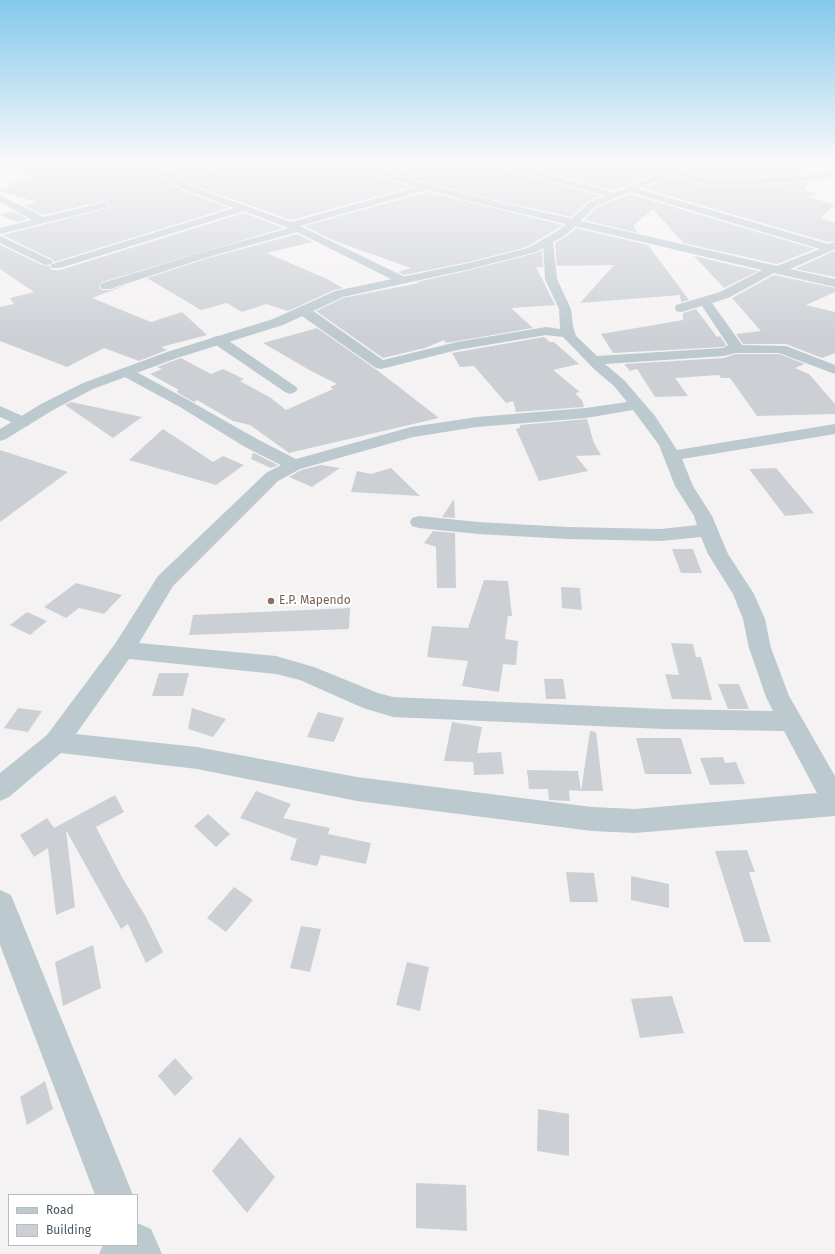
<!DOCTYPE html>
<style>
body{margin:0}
#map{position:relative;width:835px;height:1254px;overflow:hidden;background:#f5f2f3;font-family:"Fira Sans",sans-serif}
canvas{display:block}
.legend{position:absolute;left:8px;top:1194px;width:130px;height:52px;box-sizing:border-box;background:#fff;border:1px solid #b6bcc0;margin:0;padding:5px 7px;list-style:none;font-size:12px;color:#485862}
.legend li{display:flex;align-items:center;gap:8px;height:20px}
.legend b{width:20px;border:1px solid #b6bcc0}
</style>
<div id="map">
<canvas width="835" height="1254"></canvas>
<ul class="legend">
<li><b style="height:5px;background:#bcc9cf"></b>Road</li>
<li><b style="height:11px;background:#ccd0d5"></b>Building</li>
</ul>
</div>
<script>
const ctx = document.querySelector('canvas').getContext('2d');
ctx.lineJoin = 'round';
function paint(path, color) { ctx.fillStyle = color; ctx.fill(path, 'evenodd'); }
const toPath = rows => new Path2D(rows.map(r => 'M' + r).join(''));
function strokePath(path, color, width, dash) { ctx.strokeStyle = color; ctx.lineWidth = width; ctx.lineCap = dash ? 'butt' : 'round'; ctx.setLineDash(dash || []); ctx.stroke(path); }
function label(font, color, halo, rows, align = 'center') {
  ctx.font = font + ' "Fira Sans",sans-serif'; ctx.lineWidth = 4; ctx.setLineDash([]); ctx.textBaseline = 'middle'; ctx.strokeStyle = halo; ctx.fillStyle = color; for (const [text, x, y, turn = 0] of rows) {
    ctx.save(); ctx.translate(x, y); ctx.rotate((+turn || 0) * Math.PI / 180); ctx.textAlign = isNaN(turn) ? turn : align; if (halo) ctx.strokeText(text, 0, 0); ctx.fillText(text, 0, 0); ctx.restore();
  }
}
const building = toPath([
 [0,163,140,163,184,191,229,208,54,262,52,259,2,235,108,208,111,205,105,201,43,215,24,206,36,202,0,191,0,189,10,187,6,183,30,179],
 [154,163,204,163,165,169],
 [233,163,346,163,348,166,412,187,291,220,192,185,176,176,228,167],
 [425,163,494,163,496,166,601,196,589,201,571,217,490,199,411,179,391,172,420,167],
 [515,163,634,163,636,166,660,172,614,191],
 [701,163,764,163,813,172,785,176,715,178,702,177,685,171],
 [673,176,697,184,715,186,785,184,810,181,804,190,819,194,809,197,835,205,820,218,835,223,835,241,828,242,642,188],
 [427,192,489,207,563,225,527,247,469,262,404,275,398,272,411,268,335,241,304,226],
 [630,194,815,249,777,264,683,243,653,209,633,226,638,233,584,220,597,207],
 [13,211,28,219,17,222,0,215],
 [244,213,284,228,102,282,99,287,102,290,110,290,132,283,92,298,151,322,182,312,207,335,161,347,167,350,139,361,104,348,67,367,0,341,0,307,14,304,10,298,34,292,0,269,0,245,42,265,49,266,52,270,60,270],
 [576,228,648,245,689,300,681,302,680,295,580,303,614,265,557,266,555,243,568,235],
 [297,234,313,242,267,253,327,279,343,288,334,290,288,311,266,304,242,312,227,303,201,310,147,278,205,259],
 [542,250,543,267,536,267,555,305,511,308,533,328,446,343,444,340,425,348,383,358,316,311,343,298,419,283,417,282,470,270,536,253],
 [834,251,835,251,835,277,795,269],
 [694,256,758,271,724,288],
 [774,275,835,288,835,292,806,305,835,312,835,353,822,358,786,344,743,344,736,334,761,331,732,298],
 [696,309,717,337,720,336,726,345,723,347,613,353,601,334,683,320,683,313],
 [317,328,377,370,439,418,289,453,250,425,233,421,197,400,194,402,178,393,177,391,179,390,150,374,162,369,157,367,181,358,211,374,223,369,244,379,240,381,271,398,286,410,333,389,330,387,337,384,311,371,263,343],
 [544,337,550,342,554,342,579,364,553,370,580,392,575,393,582,400,584,407,516,412,513,401,506,403,474,366,460,367,452,353],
 [735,354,779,354,805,364,795,368,809,374,835,404,835,414,757,416,730,378,721,378,719,375,675,378,688,396,655,397,637,369,630,371,624,364,724,358],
 [71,402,142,417,113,438,65,405],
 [587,419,594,443,601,455,576,456,588,471,539,481,516,429,520,428,520,425],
 [163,429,213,462,223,456,244,465,216,485,129,460],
 [0,450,68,472,0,522],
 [253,453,254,453,278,465,271,468,251,459],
 [321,465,340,468,312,487,289,477,301,470],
 [391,468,420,496,351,492,357,471,371,474],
 [776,468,814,513,785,516,749,469],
 [454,499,455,518,442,517],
 [433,531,455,533,456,588,437,588,436,547,424,543],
 [672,549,693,549,702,573,681,573],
 [484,580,508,581,512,616,508,616,505,639,518,641,516,665,503,664,499,692,462,686,468,661,427,657,432,626,468,628],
 [76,583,122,595,104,614,79,608,66,618,44,607],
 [561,587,580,588,582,610,562,608],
 [350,608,349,629,189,635,193,615],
 [27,612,47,621,30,635,10,625],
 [671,643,693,644,696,657,701,657,712,700,672,699,665,674,679,675],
 [159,673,189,673,183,696,152,696],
 [544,679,563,679,566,699,546,699],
 [718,684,739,684,749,709,728,709],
 [18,708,42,711,28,732,4,728],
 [192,708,226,719,213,737,188,729],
 [318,712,344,718,334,742,307,737],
 [452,722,482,727,477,753,501,752,504,774,474,775,473,762,444,761],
 [590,731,596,732,603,791,581,791],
 [636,738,681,738,692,774,645,774],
 [723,757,725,763,736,762,745,784,710,785,700,758],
 [527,770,578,771,581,791,569,790,570,801,549,800,548,789,529,789],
 [256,791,291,804,283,818,330,828,328,834,371,843,366,864,321,855,317,866,290,860,297,839,240,818],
 [115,795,124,812,96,827,123,879,146,917,163,952,146,963,128,924,121,929,66,830,75,907,56,915,48,848,34,857,20,835,47,818,54,828],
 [208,814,230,834,216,847,194,826],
 [747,850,755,872,749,872,771,942,744,942,715,851],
 [566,872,594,873,598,902,570,902],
 [631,876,669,884,669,908,631,900],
 [234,887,253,900,226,932,207,918],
 [301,926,321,929,310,972,290,968],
 [93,945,101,988,63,1006,55,962],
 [407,962,429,967,420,1011,396,1005],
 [672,996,684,1033,640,1038,631,999],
 [175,1058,193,1078,175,1096,158,1076],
 [45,1081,53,1109,27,1125,20,1097],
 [538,1109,569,1114,569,1156,537,1151],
 [240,1137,275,1177,247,1213,212,1171],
 [416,1183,466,1185,467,1231,416,1228]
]);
const minor = toPath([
 [141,163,151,163,165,171,213,163,232,163,228,166,172,175,191,186,291,222,417,187,348,165,347,163,360,163,374,168,404,163,424,163,420,166,385,171,411,180,490,200,777,266,820,249,626,191,624,189,626,187,632,187,828,244,835,242,835,249,833,250,790,269,835,279,835,287,774,273,728,298,712,303,742,345,786,346,835,365,835,374,779,353,735,353,724,356,605,364,624,380,655,416,677,450,835,424,835,434,682,459,693,486,712,516,728,554,754,594,765,619,771,648,789,696,835,776,835,816,635,833,592,831,357,801,197,769,61,753,9,797,0,801,0,773,47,735,115,644,158,576,266,473,281,465,245,447,180,407,121,375,119,372,121,369,126,368,131,369,190,401,257,439,296,459,411,427,477,417,586,408,627,402,614,386,595,370,563,337,546,335,457,350,381,369,376,368,299,314,298,311,299,308,309,308,383,360,457,342,546,327,560,329,559,309,545,279,543,242,548,239,553,242,557,279,571,309,573,326,576,336,597,356,723,348,728,345,702,306,681,312,676,311,675,308,676,305,720,292,762,270,489,206,427,190,300,226,405,277,407,280,405,283,401,284,297,232,205,258,110,289,102,289,100,286,102,283,197,254,289,228,244,211,60,268,52,268,50,266,52,264,234,208,185,190,141,163],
 [633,410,659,445,675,486,694,516,697,525,661,529,568,527,478,522,419,516,412,518,410,522,412,526,419,528,478,534,568,539,661,541,701,537,708,554,733,594,743,619,749,648,766,697,773,711,663,709,393,697,378,693,314,667,276,656,139,643,173,586,278,481,300,469,413,437,477,427,586,418,633,410],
 [129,659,276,674,300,680,363,708,393,717,663,729,784,731,817,793,635,809,592,807,357,777,197,747,76,734,129,659],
 [495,163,509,163,616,193,618,195,616,197,610,197,496,165,495,163],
 [635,163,650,163,679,170,702,178,715,179,785,177,835,171,835,177,785,183,715,185,698,183,673,174,636,165,635,163],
 [0,195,43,217,105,202,110,205,108,207,0,234,0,228,32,220,0,202,0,195],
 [0,236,51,260,53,262,51,264,47,265,43,264,0,243,0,236],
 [218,336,223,337,295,386,298,389,295,392,290,394,285,392,213,343,211,340,213,337,218,336],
 [0,406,29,419,31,422,29,425,23,427,0,417,0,406],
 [0,890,11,895,133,1195,95,1195,0,945,0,890],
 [137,1223,151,1229,162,1254,99,1254,103,1245,137,1245,137,1223]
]);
const tertiary = toPath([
 [688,163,700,163,596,206,567,234,536,252,470,269,343,297,283,325,177,358,93,389,53,410,6,439,0,441,0,429,41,404,83,383,167,352,273,319,335,291,469,263,528,248,559,230,590,202,688,163]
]);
const markers = [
 [271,601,4,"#8d6e63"]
];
const educationNames = [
 ["E.P. Mapendo",279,601]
];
paint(building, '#ccd0d5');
paint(minor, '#bcc9cf');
paint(tertiary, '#bcc9cf');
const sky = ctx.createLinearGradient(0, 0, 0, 339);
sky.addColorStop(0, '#82c9ec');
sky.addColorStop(0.48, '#faf9fa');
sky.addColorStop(1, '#faf9fa00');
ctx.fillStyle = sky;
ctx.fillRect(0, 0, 835, 339);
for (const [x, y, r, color] of markers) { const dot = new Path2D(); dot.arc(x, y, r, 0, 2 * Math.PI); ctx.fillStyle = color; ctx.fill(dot); strokePath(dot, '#fff', 1.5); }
label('12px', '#785e54', '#fff', educationNames, 'left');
</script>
